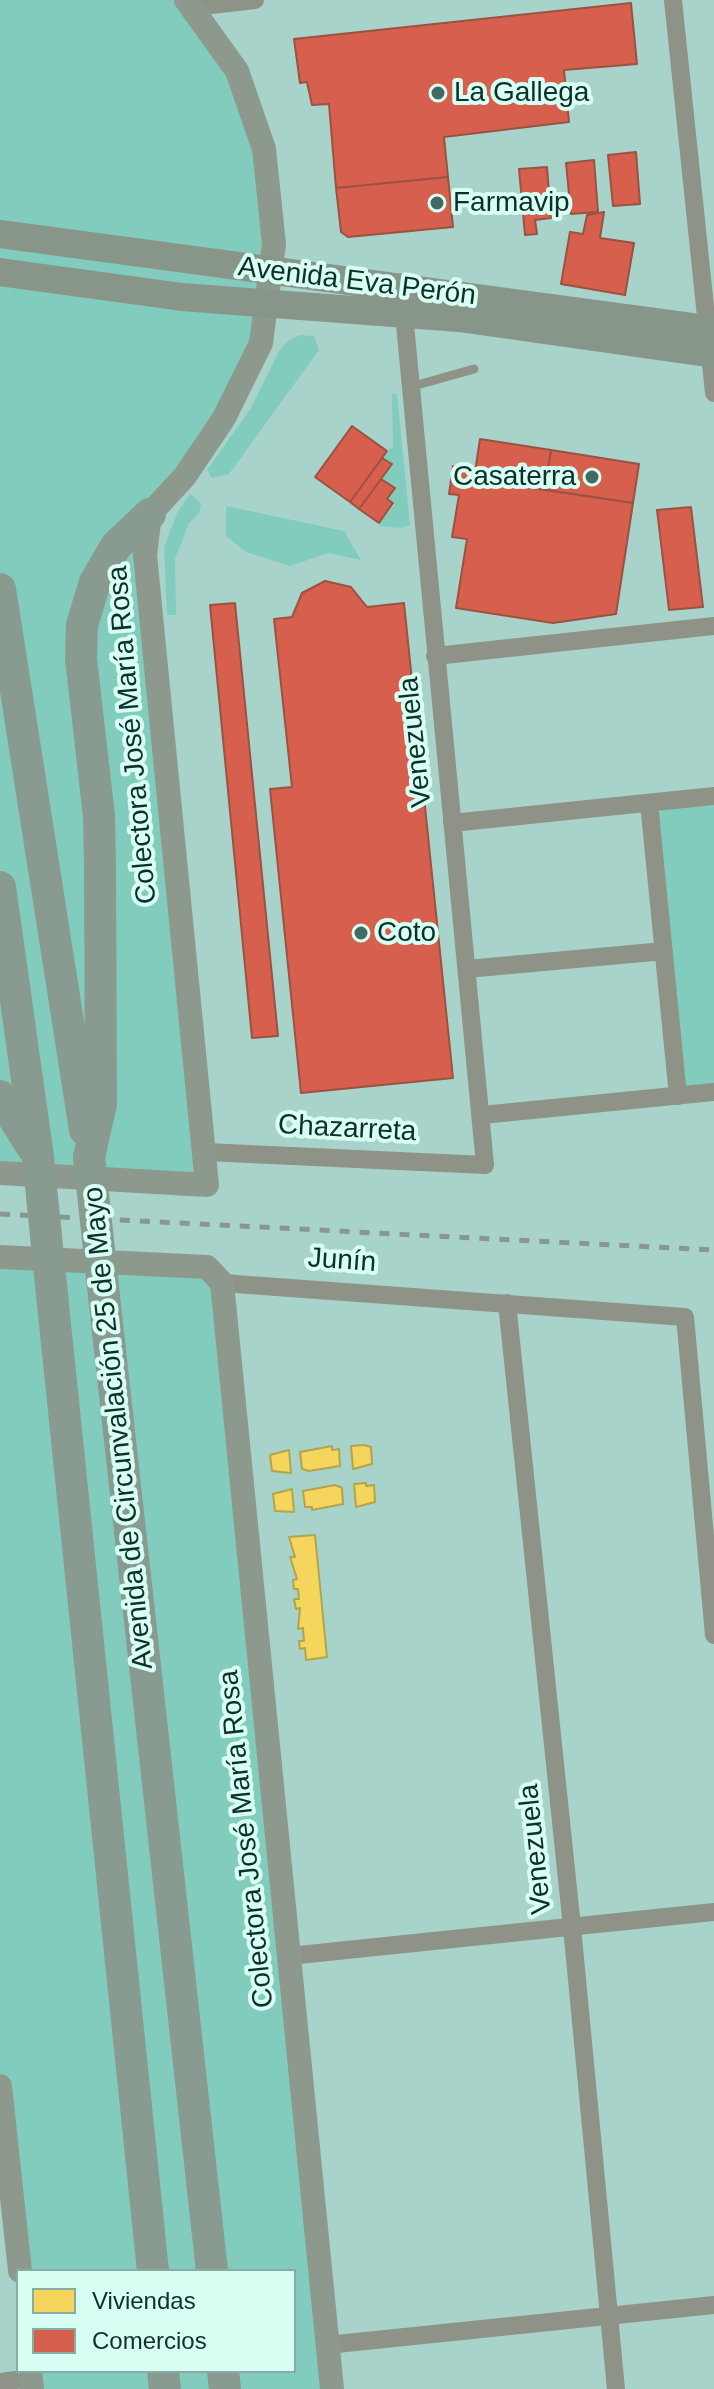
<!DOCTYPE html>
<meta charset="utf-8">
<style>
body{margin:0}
#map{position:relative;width:714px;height:2389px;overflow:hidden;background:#a8d3ca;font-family:Arial,sans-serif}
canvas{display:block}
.legend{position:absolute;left:16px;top:2269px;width:280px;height:104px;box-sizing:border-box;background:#d8fef4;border:2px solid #87aca3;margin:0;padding:10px 14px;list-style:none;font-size:24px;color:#0e302a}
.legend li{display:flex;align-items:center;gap:16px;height:40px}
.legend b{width:40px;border:2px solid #87aca3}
</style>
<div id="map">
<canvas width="714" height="2389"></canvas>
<ul class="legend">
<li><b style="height:22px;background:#f6d55c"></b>Viviendas</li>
<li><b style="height:22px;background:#d6604d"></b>Comercios</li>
</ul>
</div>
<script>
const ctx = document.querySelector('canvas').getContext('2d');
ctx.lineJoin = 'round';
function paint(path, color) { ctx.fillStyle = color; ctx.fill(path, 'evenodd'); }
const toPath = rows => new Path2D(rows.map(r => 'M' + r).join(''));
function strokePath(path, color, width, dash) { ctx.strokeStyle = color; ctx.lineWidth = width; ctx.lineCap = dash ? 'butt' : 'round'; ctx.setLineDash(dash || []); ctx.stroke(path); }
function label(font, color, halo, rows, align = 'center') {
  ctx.font = font + ' Arial,sans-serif'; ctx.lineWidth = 8; ctx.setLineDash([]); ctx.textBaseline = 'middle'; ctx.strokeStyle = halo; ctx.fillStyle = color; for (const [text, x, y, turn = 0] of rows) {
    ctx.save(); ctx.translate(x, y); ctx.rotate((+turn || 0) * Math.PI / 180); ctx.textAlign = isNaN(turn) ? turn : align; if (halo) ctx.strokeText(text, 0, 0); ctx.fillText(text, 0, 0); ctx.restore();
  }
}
const green = toPath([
 [0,0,186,0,193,7,264,149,261,343,150,514,207,1185,0,1173],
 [300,335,314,336,319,350,229,474,212,478,207,470,251,408,279,351,288,341],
 [392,394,397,394,410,525,401,528,378,526,395,504,387,499,394,488,381,479,392,465,382,458,393,446],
 [190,494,201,503,199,514,189,523,175,559,176,615,167,615,164,547,177,513],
 [226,506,344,531,361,560,328,553,290,566,246,552,226,536],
 [714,796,714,1092,678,1096,649,803],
 [0,1257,207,1267,222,1283,332,2389,32,2389,30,2371,294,2371,294,2271,20,2271,0,2086]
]);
const homes = toPath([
 [364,1445,371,1447,372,1464,353,1469,351,1446,364,1445],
 [332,1446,332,1450,339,1449,340,1466,309,1471,302,1469,300,1452,332,1446],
 [289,1450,291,1473,272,1471,270,1455,289,1450],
 [366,1483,366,1486,374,1485,375,1502,356,1507,354,1484,366,1483],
 [335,1485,342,1488,343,1504,312,1510,312,1507,305,1507,303,1491,335,1485],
 [292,1489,294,1512,275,1511,273,1494,292,1489],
 [315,1535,327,1657,306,1660,305,1648,300,1649,299,1641,304,1641,303,1628,298,1629,300,1608,296,1609,294,1599,299,1599,298,1589,294,1589,293,1580,297,1579,290,1557,295,1557,289,1537,315,1535]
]);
const shops = toPath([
 [631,3,637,64,564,70,569,122,444,137,448,177,336,188,329,104,312,105,307,82,300,83,294,39,631,3],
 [636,152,640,204,613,206,608,155,636,152],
 [594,160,598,212,571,214,566,163,594,160],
 [547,167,551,218,535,220,537,234,525,235,519,169,547,167],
 [448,177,453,227,348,237,341,232,336,188,448,177],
 [604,212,600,238,634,243,625,295,561,284,570,232,583,234,587,215,604,212],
 [352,426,387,451,350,502,315,477,352,426],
 [480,439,551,450,545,490,474,479,480,439],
 [551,450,639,464,633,503,545,490,551,450],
 [382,458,392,464,359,509,350,502,382,458],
 [453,466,475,469,474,479,633,503,616,614,553,623,456,608,467,539,452,537,459,495,449,494,453,466],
 [381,479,395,488,387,499,393,503,379,523,359,509,381,479],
 [691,507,703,607,669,610,657,510,691,507],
 [325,581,351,587,367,607,404,603,453,1078,301,1093,270,789,292,787,274,619,292,617,302,593,325,581],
 [235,603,278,1036,252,1038,210,605,235,603]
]);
const lane = toPath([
 [410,387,474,369]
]);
const street = toPath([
 [673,0,714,393],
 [193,7,255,0],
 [435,656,714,626],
 [649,803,678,1096],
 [452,823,714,796],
 [467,969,664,951],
 [482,1115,714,1092],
 [206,1152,485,1165,404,314],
 [222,1283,685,1317,714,1635],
 [507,1303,572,1927,616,2389],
 [289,1956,714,1912],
 [327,2345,714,2305],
 [0,2382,31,2378]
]);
const secondary = toPath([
 [0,1173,207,1185,145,555,150,514,185,476,224,418,261,343,274,244,264,149,237,71,186,0],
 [0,1257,207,1267,222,1283,332,2389],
 [0,2086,20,2271],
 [30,2371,32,2389]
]);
const primary = toPath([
 [0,234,714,330],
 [0,272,182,297,459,318,714,354]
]);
const highway = toPath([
 [0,589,85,1130],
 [0,887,38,1157],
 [0,1096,32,1147],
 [89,1157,101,1104,100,867,99,816,81,659,82,625,95,582,116,546,150,514],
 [52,1295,153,2271],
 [104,1296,212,2271],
 [163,2371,165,2389],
 [223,2371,225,2389]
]);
const rail = toPath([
 [0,1214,714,1250]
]);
const highwayBridge = toPath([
 [38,1157,52,1295],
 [89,1157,104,1296]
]);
const markers = [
 [438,93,8,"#446962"],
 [437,203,8,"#446962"],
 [592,477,8,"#446962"],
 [361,933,8,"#446962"]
];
const poiNames = [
 ["La Gallega",454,93],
 ["Farmavip",453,203],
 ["Casaterra",576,477,"right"],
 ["Coto",377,933]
];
const streetNames = [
 ["Avenida Eva Perón",357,282,7],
 ["Colectora José María Rosa",133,735,-95],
 ["Venezuela",416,742,-96],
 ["Chazarreta",347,1129,3],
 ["Junín",342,1261,4],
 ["Avenida de Circunvalación 25 de Mayo",119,1428,-96],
 ["Colectora José María Rosa",247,1839,-96],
 ["Venezuela",536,1849,-96]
];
paint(green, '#82ccbd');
paint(homes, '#f6d55c');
strokePath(homes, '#b0a44d', 2);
paint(shops, '#d6604d');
strokePath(shops, '#9a5242', 2);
strokePath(lane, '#8f9287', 9);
strokePath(street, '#8f9287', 18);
strokePath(secondary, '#8e998e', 24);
strokePath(primary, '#889589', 28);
strokePath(highway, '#899b90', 32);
strokePath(rail, '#89988f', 5, [10, 10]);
strokePath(highwayBridge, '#899b90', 32);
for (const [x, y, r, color] of markers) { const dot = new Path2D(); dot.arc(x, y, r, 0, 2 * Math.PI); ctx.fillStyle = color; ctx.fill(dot); strokePath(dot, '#d8fef4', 3); }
label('28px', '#0e302a', '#d8fef4', poiNames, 'left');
label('28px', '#0e302a', '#d8fef4', streetNames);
</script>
